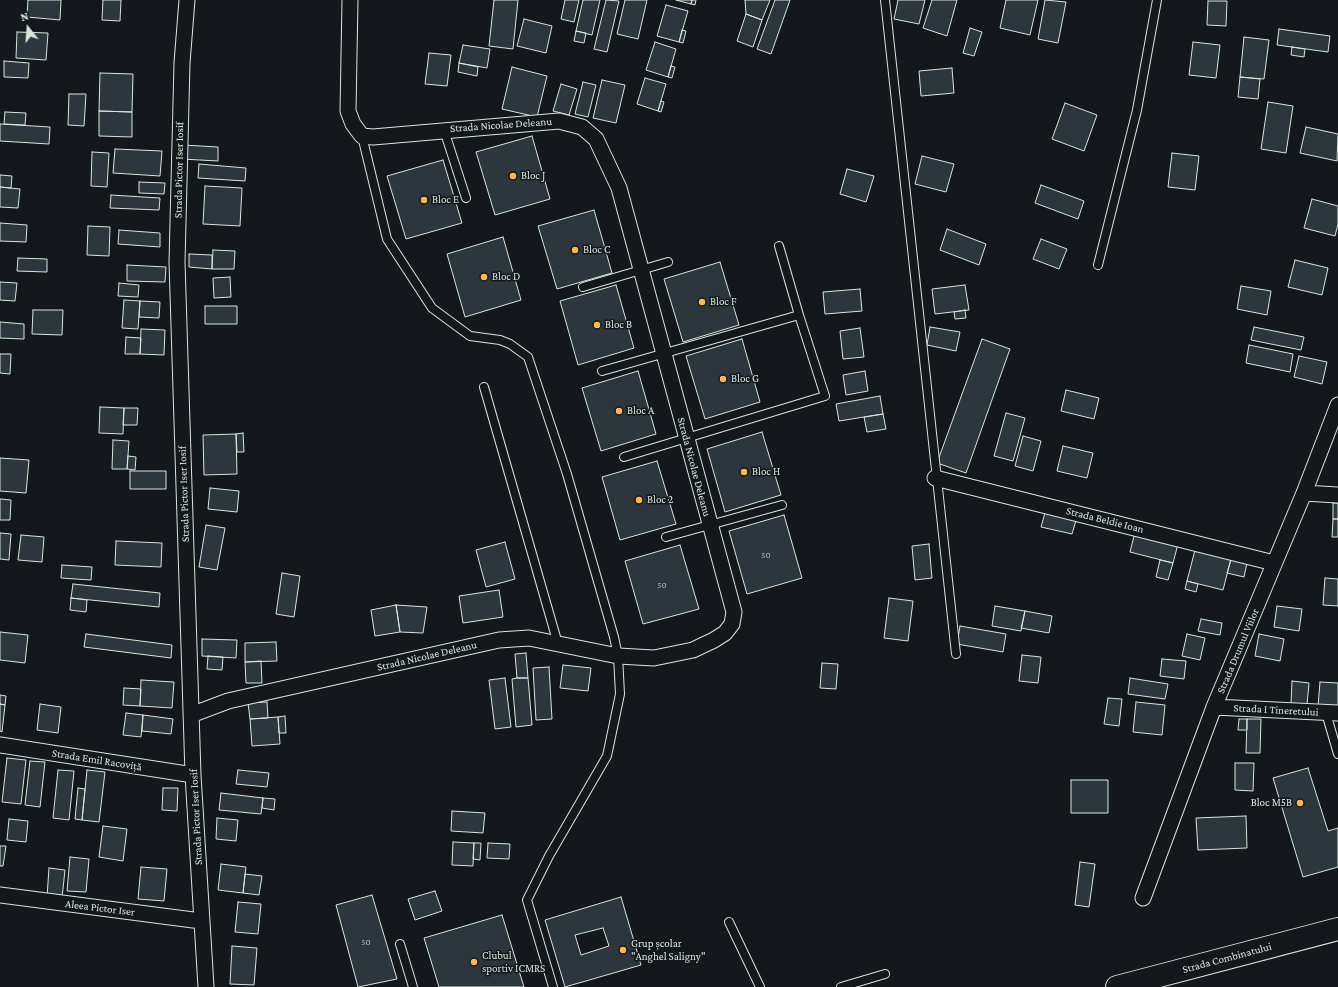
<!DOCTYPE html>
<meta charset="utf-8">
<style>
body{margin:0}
#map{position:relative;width:1338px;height:987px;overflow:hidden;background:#14181c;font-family:"Crimson Pro",serif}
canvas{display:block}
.north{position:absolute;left:8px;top:8px;width:40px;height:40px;-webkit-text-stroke:3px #14181c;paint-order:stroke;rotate:343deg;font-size:11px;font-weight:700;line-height:16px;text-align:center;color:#d8e6dc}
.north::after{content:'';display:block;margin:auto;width:14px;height:18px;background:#d8e6dc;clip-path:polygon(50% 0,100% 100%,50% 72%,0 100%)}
</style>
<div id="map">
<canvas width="1338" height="987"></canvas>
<div class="north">N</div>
</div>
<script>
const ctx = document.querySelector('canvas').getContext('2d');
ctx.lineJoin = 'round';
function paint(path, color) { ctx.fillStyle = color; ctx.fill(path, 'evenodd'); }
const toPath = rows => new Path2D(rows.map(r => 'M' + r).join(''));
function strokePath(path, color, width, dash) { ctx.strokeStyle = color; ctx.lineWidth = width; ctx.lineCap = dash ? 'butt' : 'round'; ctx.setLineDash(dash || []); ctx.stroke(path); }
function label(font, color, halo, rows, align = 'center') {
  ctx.font = font + ' "Crimson Pro",serif'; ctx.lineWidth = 3; ctx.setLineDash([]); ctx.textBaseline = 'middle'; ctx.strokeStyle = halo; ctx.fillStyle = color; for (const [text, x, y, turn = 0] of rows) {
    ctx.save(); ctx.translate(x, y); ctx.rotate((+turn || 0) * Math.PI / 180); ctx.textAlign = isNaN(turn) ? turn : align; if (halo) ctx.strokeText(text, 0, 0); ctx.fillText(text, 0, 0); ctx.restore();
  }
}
const building = toPath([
 [28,0,61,0,60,20,27,17,28,0],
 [103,0,121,0,120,21,102,20,103,0],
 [494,0,518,0,513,49,489,46,494,0],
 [565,0,579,0,574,22,561,19,565,0],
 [583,0,600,0,592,35,576,31,583,0],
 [606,0,619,1,607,52,594,49,606,0],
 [625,0,647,0,638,39,617,34,625,0],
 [676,0,692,0,691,4,676,0],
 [692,0,696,0,695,5,691,4,692,0],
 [745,0,770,0,762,20,746,14,745,0],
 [775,0,790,0,771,54,757,49,775,0],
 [898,0,925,0,919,24,894,19,898,0],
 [932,0,957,0,947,36,923,28,932,0],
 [1006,0,1038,0,1030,35,1000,28,1006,0],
 [1045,0,1066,2,1058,43,1038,39,1045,0],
 [1208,1,1227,1,1226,26,1207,25,1208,1],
 [666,5,688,11,679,42,657,36,666,5],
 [746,14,762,20,753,47,737,41,746,14],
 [524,19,552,26,546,53,517,46,524,19],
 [970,28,982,32,974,56,963,53,970,28],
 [1279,29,1330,36,1328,52,1277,45,1279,29],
 [682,30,686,31,683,43,679,42,682,30],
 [576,31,586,33,584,43,574,41,576,31],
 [17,32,48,33,46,60,16,58,17,32],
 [1244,37,1269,40,1264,79,1240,77,1244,37],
 [655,42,676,49,668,77,646,70,655,42],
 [1193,42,1220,45,1216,78,1189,75,1193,42],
 [463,45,490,49,487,68,459,63,463,45],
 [1292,47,1305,49,1304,57,1291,55,1292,47],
 [429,53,451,55,447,86,425,84,429,53],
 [4,61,29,63,28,78,4,77,4,61],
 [459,63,478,67,477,76,458,72,459,63],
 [671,66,675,67,672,78,668,77,671,66],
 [512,67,547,76,537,117,502,109,512,67],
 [952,68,954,93,921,96,919,71,952,68],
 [100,73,133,74,132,112,99,111,100,73],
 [1240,77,1260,79,1258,99,1238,97,1240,77],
 [645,78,666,84,658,111,637,104,645,78],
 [602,80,625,85,616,123,593,118,602,80],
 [583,82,596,85,588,117,575,114,583,82],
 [561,84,577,89,569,115,553,111,561,84],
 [69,94,86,94,84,126,68,125,69,94],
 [661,101,664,102,661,112,658,111,661,101],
 [1268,102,1293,106,1286,153,1261,149,1268,102],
 [1065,103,1097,115,1084,151,1052,139,1065,103],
 [99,111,132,112,132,137,99,136,99,111],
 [5,112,26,113,25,125,4,124,5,112],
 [0,124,50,127,49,144,0,141,0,124],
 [1306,127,1338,134,1337,161,1300,153,1306,127],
 [532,136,550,199,495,215,476,152,532,136],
 [183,145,218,147,218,161,182,159,183,145],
 [115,149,162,151,160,176,113,173,115,149],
 [92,152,109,153,107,187,91,186,92,152],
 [1172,153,1199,156,1195,190,1168,187,1172,153],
 [922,156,954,164,946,192,915,184,922,156],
 [443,160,462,223,406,239,387,176,443,160],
 [199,164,246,168,245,181,198,178,199,164],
 [847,169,874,176,866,202,840,194,847,169],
 [0,175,12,176,11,188,0,187,0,175],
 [139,182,165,183,164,194,139,193,139,182],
 [1041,185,1084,201,1078,219,1035,203,1041,185],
 [205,186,242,188,240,226,203,224,205,186],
 [0,187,20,189,18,208,0,207,0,187],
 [111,195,160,198,159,210,110,208,111,195],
 [1312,199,1338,206,1338,224,1335,236,1304,228,1312,199],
 [594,210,612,273,557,289,538,226,594,210],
 [0,223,27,225,26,242,0,241,0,223],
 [88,226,110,227,109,256,87,255,88,226],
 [947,229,986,244,979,265,940,250,947,229],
 [119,230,160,233,160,247,118,244,119,230],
 [503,237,521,300,465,317,447,254,503,237],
 [1041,239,1067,249,1059,269,1033,259,1041,239],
 [213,250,235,251,234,269,212,269,213,250],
 [189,254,212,255,212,269,189,267,189,254],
 [18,258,47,259,47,272,17,271,18,258],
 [1295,260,1328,268,1322,295,1288,287,1295,260],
 [720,262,739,325,683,342,664,279,720,262],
 [127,265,166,267,165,282,127,281,127,265],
 [230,277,231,297,214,298,213,278,230,277],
 [0,282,17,283,15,301,0,300,0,282],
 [119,283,139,285,138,297,118,296,119,283],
 [616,285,634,348,578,365,560,301,616,285],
 [965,285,969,310,935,314,932,289,965,285],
 [1241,286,1271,291,1267,315,1237,309,1241,286],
 [860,289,862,311,825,314,823,292,860,289],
 [124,300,140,301,138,329,122,328,124,300],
 [140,301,160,302,159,318,139,317,140,301],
 [205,306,237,306,237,324,205,324,205,306],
 [33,310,63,310,62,335,32,334,33,310],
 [965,310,966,318,955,319,954,312,965,310],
 [0,322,24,324,24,339,0,338,0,322],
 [930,327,960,332,956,351,927,345,930,327],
 [1254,327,1304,337,1301,350,1251,340,1254,327],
 [860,328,864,357,843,359,840,331,860,328],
 [141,329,165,330,164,355,140,354,141,329],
 [126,337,141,338,140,354,125,354,126,337],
 [742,339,760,402,705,419,686,356,742,339],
 [982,339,1010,349,966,473,937,463,982,339],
 [1249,345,1293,354,1290,372,1246,363,1249,345],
 [0,354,11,354,10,374,0,373,0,354],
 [1299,356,1327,362,1322,384,1294,377,1299,356],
 [638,371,656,434,601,451,582,388,638,371],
 [865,371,868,391,846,395,843,375,865,371],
 [1066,390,1099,398,1094,419,1061,411,1066,390],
 [880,396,883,414,839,421,836,404,880,396],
 [100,407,124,408,123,434,99,433,100,407],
 [124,408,138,408,137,425,123,425,124,408],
 [1006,413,1025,418,1013,461,994,456,1006,413],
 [883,414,886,429,867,432,864,417,883,414],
 [762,432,781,495,725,512,707,449,762,432],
 [243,433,244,452,237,452,236,434,243,433],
 [236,434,237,474,204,475,203,435,236,434],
 [1023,436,1041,441,1033,471,1015,466,1023,436],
 [113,440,129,441,127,469,112,469,113,440],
 [1063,446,1093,453,1087,478,1057,471,1063,446],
 [128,456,136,457,135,470,127,469,128,456],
 [0,458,29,460,26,493,0,491,0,458],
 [657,461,676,524,620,540,602,477,657,461],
 [130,471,166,471,166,489,130,489,130,471],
 [210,488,239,491,237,512,208,509,210,488],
 [0,499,11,500,10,520,0,520,0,499],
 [1333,503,1338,503,1338,519,1333,519,1333,503],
 [1046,509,1077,517,1072,534,1041,527,1046,509],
 [784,515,802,578,747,594,729,531,784,515],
 [1333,519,1338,519,1338,537,1332,537,1333,519],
 [206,525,225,528,217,570,199,567,206,525],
 [1135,532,1178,544,1173,563,1130,552,1135,532],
 [0,533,11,534,9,560,0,559,0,533],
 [21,535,44,537,42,562,18,560,21,535],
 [116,541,162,543,161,567,115,565,116,541],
 [505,542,515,579,486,587,476,550,505,542],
 [929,544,932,578,915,580,912,546,929,544],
 [680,545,699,609,643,624,625,561,680,545],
 [1195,550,1231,559,1223,590,1187,581,1195,550],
 [1231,559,1247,563,1244,577,1227,573,1231,559],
 [1160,560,1173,563,1168,580,1156,577,1160,560],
 [62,565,92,567,91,580,61,578,62,565],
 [282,573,300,576,294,617,276,614,282,573],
 [1325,578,1338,579,1338,606,1323,605,1325,578],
 [1187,581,1198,584,1196,592,1185,589,1187,581],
 [73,584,160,593,159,607,71,598,73,584],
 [499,590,503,617,463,623,459,596,499,590],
 [71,598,87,600,86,612,70,610,71,598],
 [889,598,913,601,908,641,884,638,889,598],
 [396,605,427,607,423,633,400,632,396,605],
 [396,605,400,632,375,636,371,610,396,605],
 [995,606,1025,611,1021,631,992,626,995,606],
 [1277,606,1302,609,1299,631,1274,627,1277,606],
 [1025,611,1052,616,1049,633,1021,628,1025,611],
 [1201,619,1222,623,1220,635,1198,631,1201,619],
 [960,626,1006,634,1003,652,957,644,960,626],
 [0,632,28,635,25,663,0,660,0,632],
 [86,634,172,645,171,658,84,647,86,634],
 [1187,634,1205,638,1200,660,1182,656,1187,634],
 [1259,634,1284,639,1280,661,1255,656,1259,634],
 [202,639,237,640,236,658,202,656,202,639],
 [276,642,277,661,245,662,245,643,276,642],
 [526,653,528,678,517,678,515,654,526,653],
 [1022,655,1041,657,1038,683,1019,681,1022,655],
 [208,656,223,657,222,670,207,669,208,656],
 [1162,659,1186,661,1184,679,1160,676,1162,659],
 [261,661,262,683,246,683,245,662,261,661],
 [822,663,838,664,836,689,820,688,822,663],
 [563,665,591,668,588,691,560,688,563,665],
 [549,667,552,719,536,720,533,668,549,667],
 [505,678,511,727,495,729,489,680,505,678],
 [517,678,528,678,532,725,516,727,512,679,517,678],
 [1130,678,1168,684,1165,699,1128,694,1130,678],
 [141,680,174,682,172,708,140,706,141,680],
 [1292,681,1309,683,1307,705,1291,704,1292,681],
 [1320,682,1338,683,1338,707,1318,706,1320,682],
 [124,688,141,689,140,706,123,705,124,688],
 [0,695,6,696,5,705,0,704,0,695],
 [1108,698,1122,699,1119,726,1104,724,1108,698],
 [267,702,268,718,250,719,248,703,267,702],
 [1136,702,1165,705,1162,735,1133,732,1136,702],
 [0,704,5,705,2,732,0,731,0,704],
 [40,704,61,707,58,733,37,730,40,704],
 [126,713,143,715,141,737,123,735,126,713],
 [143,715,173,719,171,734,142,731,143,715],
 [285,716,286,733,279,733,278,717,285,716],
 [278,717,280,744,252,746,250,719,278,717],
 [1239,719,1247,719,1247,730,1238,730,1239,719],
 [1247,719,1261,719,1260,753,1246,753,1247,719],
 [7,758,26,760,21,804,2,802,7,758],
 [30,761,45,762,40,807,25,805,30,761],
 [1235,763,1254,763,1253,791,1235,790,1235,763],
 [1308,768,1328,831,1338,828,1338,867,1303,877,1273,778,1308,768],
 [58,770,74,771,69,820,53,818,58,770],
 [87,770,105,772,99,822,82,820,87,770],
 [238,770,269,773,267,787,236,784,238,770],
 [1071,780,1108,780,1108,813,1071,813,1071,780],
 [78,788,85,789,82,820,75,819,78,788],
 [163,788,178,788,177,811,162,810,163,788],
 [221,793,263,798,261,814,219,810,221,793],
 [263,798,275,799,274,810,262,808,263,798],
 [452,811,485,813,483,833,451,831,452,811],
 [1246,816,1247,848,1198,850,1196,818,1246,816],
 [217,818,238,820,236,841,216,839,217,818],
 [9,819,28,821,26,842,7,840,9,819],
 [103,826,127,829,123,861,99,857,103,826],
 [453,842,474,843,473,866,452,865,453,842],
 [474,843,481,843,480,860,473,859,474,843],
 [488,843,510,844,509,859,487,858,488,843],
 [0,846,6,846,3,866,0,866,0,846],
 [70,857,89,859,86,892,67,891,70,857],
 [1080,862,1095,864,1089,907,1075,905,1080,862],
 [221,864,246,867,243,893,218,890,221,864],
 [141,867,167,869,164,901,138,899,141,867],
 [49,868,65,870,62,898,47,897,49,868],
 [245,874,262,876,259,895,243,893,245,874],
 [435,891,442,911,415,920,408,899,435,891],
 [372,895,397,979,358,987,336,905,372,895],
 [621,897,641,965,565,987,545,920,621,897],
 [603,928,609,946,581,955,575,935,603,928],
 [238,902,261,904,258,934,235,932,238,902],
 [502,915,524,987,439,987,424,938,502,915],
 [232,946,257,948,254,985,230,984,232,946]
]);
const service = toPath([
 [885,0,956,654],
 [444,130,466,198],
 [362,136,387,239,432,308,470,336,500,340,510,344,528,357,567,474,614,637,618,656,620,694,607,756,549,856,527,900,553,987],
 [779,246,799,315],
 [1098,265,1137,110,1157,0],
 [583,287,668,262],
 [602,371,799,315,825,396,624,457],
 [484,387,558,644],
 [666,537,782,505],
 [1326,713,1338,754],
 [729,922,760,987],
 [400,944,413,987],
 [841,987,885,974]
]);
const minor = toPath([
 [187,0,182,63,177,262,193,775,206,987],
 [935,478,1274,563],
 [1304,493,1338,495],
 [1214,707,1338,713],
 [191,715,228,701,499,640,529,638,618,656,654,658,693,650,714,640,725,633,732,624,734,612,619,188,596,139,582,127,559,121,373,137,362,136,353,124,348,111,350,0],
 [0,745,193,775],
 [0,895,201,921],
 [1143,898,1214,707,1304,493,1338,405]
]);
const primary = toPath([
 [1117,987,1338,929]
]);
const markers = [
 [513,176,4,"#ffb74d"],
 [424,200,4,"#ffb74d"],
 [575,250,4,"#ffb74d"],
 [484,277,4,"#ffb74d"],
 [702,302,4,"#ffb74d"],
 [597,325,4,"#ffb74d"],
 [723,379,4,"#ffb74d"],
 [619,411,4,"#ffb74d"],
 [744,472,4,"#ffb74d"],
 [639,500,4,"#ffb74d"],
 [1300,803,4,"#ffb74d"],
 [623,950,4,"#ffb74d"],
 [474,962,4,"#ffb74d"]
];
const numberNames = [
 ["50",766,555],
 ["50",662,585],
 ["50",366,942]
];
const streetNames = [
 ["Strada Nicolae Deleanu",501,125,-4],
 ["Strada Pictor Iser Iosif",179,170,-89],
 ["Strada Nicolae Deleanu",694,467,75],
 ["Strada Pictor Iser Iosif",184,494,-92],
 ["Strada Beldie Ioan",1105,520,14],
 ["Strada Drumul Viilor",1238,651,-67],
 ["Strada Nicolae Deleanu",427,656,-13],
 ["Strada I Tineretului",1276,710,3],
 ["Strada Emil Racoviță",97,760,9],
 ["Strada Pictor Iser Iosif",196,817,-93],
 ["Aleea Pictor Iser",100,908,7],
 ["Strada Combinatului",1227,958,-15]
];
const poiNames = [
 ["Bloc J",521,176],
 ["Bloc E",432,200],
 ["Bloc C",583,250],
 ["Bloc D",492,277],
 ["Bloc F",710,302],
 ["Bloc B",605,325],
 ["Bloc G",731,379],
 ["Bloc A",627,411],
 ["Bloc H",752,472],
 ["Bloc 2",647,500],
 ["Bloc M5B",1292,803,"right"],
 ["Grup școlar",631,944],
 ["\"Anghel Saligny\"",631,957],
 ["Clubul",482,956],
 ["sportiv ICMRS",482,969]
];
paint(building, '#2c363c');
strokePath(building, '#d8e6dc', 1);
strokePath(service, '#d8e6dc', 10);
strokePath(minor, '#d8e6dc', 17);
strokePath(primary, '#d8e6dc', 24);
strokePath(service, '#14181c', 8);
strokePath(minor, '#14181c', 15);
strokePath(primary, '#14181c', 22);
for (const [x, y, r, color] of markers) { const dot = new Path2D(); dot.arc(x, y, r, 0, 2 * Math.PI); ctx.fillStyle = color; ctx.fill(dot); strokePath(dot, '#14181c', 1.5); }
label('9px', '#adbab4', null, numberNames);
label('11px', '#d8e6dc', '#14181c', streetNames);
label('11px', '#d8e6dc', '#14181c', poiNames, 'left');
</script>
